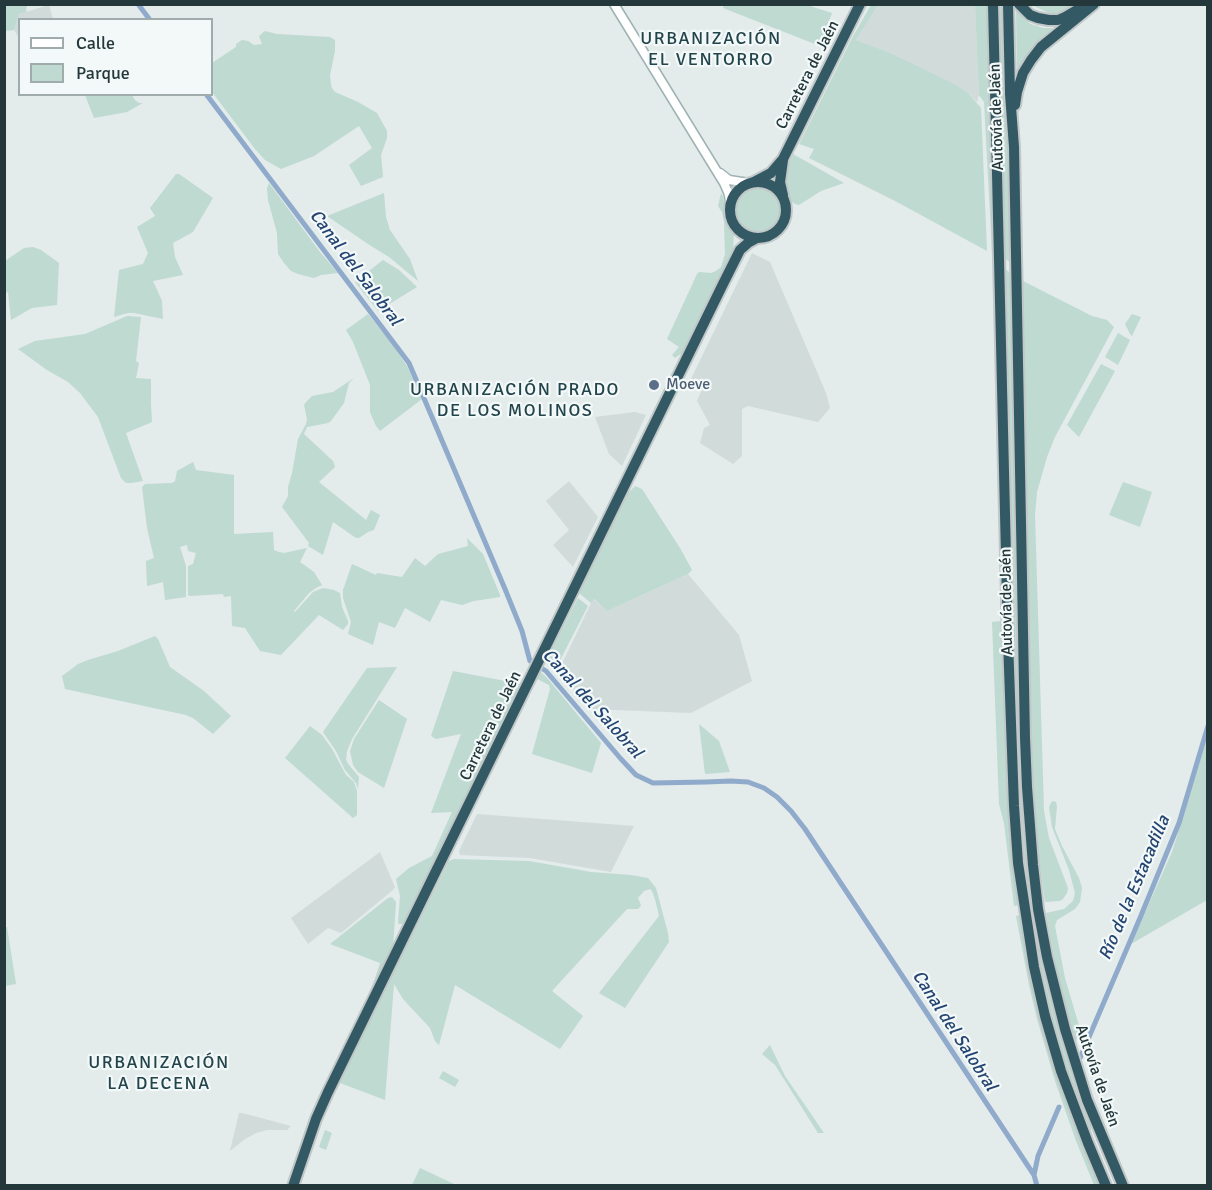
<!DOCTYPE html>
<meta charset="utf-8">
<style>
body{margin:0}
#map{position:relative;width:1212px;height:1190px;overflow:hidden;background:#e3ebeb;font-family:Signika,sans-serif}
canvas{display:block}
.frame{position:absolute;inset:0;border:6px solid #24383b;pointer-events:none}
.legend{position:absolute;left:18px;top:18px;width:195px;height:78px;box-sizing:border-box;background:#f3f8f8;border:2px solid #a0abac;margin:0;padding:8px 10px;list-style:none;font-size:18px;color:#24383b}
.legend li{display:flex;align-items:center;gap:12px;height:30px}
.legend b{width:30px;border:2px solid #a0abac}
</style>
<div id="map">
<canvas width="1212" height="1190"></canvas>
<div class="frame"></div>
<ul class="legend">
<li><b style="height:8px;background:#fff"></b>Calle</li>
<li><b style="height:16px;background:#bedad1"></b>Parque</li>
</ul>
</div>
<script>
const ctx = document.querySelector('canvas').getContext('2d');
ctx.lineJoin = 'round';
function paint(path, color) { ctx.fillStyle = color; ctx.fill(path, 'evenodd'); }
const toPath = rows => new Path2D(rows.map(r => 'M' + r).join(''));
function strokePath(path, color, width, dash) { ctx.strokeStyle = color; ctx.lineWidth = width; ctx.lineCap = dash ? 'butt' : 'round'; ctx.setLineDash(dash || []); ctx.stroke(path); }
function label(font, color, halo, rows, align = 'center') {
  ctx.font = font + ' Signika,sans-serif'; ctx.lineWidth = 4.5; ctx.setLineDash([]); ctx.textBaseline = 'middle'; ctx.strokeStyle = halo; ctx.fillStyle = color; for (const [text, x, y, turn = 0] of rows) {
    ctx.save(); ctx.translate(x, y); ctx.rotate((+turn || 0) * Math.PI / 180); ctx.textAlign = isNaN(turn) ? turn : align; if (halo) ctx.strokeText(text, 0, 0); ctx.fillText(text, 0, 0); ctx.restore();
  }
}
const built = toPath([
 [49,5,53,19,20,20,19,38,14,30,19,14],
 [878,5,975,5,979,95,977,102,968,93,888,52,856,40],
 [752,253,770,262,826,393,830,408,818,422,748,406,742,409,742,456,733,464,700,443,704,428,710,425,697,401,703,387,690,381],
 [635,412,646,415,622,466,609,454,595,417],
 [569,481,598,517,573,567,553,545,569,530,546,501],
 [688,574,739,635,752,681,691,713,590,709,558,672,593,599,607,611],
 [477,814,634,826,611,872,530,858,460,855,459,851],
 [380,852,395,887,393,890,341,933,328,928,308,944,291,918],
 [239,1113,242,1113,291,1126,287,1130,267,1130,256,1133,245,1139,230,1151]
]);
const green = toPath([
 [5,4,27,5,26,12,19,14,14,30,5,31],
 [724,5,807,5,832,13,820,46,723,8],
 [871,5,878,5,856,40,888,52,952,83,968,93,981,108,987,251,897,202,809,158,814,149,799,144,852,38],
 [975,5,986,5,987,7,989,136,995,253,992,252,984,102,979,95],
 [996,5,1004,5,1010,262,1002,257],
 [1032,5,1076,5,1065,11,1051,14],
 [1016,8,1025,20,1031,24,1043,28,1053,28,1041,38,1022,62,1017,77],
 [265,31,277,34,330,37,335,40,335,51,330,75,331,85,332,88,335,92,358,102,377,113,387,131,387,138,381,155,383,177,361,186,349,165,372,148,359,126,314,156,281,169,265,160,255,149,212,92,212,63,236,47,236,44,242,40,248,41,254,45,262,44,259,36],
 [85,95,132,95,135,100,139,103,143,103,127,112,94,118],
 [793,154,844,183,821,191,799,205,795,204,790,200,787,194,785,180,787,168],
 [176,174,179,174,213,198,193,232,173,243,175,257,183,275,153,281,162,301,163,319,134,313,128,313,114,317,119,270,143,264,148,253,137,227,155,216,150,208],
 [269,183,320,252,338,273,321,275,314,278,298,274,291,271,284,263,278,254,277,233,268,200,267,188],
 '734 210a24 24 0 1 1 48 0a24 24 0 1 1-48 0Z',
 [384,193,386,217,390,230,410,259,418,281,389,257,368,244,327,216],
 [721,193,724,199,728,221,734,233,733,249,717,284,682,353,675,358,672,355,679,347,667,339,697,274,699,272,711,273,716,271,721,267,725,254,724,222,722,212,718,206],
 [33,247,41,250,59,263,57,305,32,308,11,320,8,292,5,293,5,261,24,248],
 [383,260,399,270,417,287,378,311,355,282],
 [1003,268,1011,273,1035,904,1026,905,1018,830],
 [1019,279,1092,316,1107,320,1114,327,1055,437,1047,457,1037,492,1035,515,1044,811,1049,838,1068,888,1067,893,1063,899,1060,901,1045,902,1036,838,1033,780,1026,557],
 [368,314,393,345,407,366,422,399,380,431,376,426,370,412,370,385,353,342,346,330],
 [1132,314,1141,317,1132,336,1130,334,1125,324],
 [127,316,141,317,136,361,139,363,136,378,151,379,151,404,152,422,126,433,143,481,131,483,126,483,121,478,98,417,80,393,68,382,47,370,18,349,35,341,85,334],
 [1118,333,1130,340,1118,365,1105,357],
 [1101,364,1115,371,1079,437,1067,425],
 [354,378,349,383,344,403,331,421,328,423,307,427,304,434,333,461,335,467,319,482,366,520,371,510,380,515,374,530,368,532,359,538,356,538,333,522,323,555,308,546,309,543,282,507,288,496,288,487,292,473,298,439,306,424,307,419,304,405,306,402,312,396,333,392],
 [193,462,196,470,234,475,234,534,273,532,274,550,279,552,284,553,307,548,300,562,314,572,322,585,316,588,309,593,294,611,295,612,313,592,323,588,334,590,340,593,342,607,348,621,348,624,343,630,319,615,281,655,260,651,245,628,232,626,231,596,224,597,223,594,190,596,188,595,188,566,193,564,196,553,188,551,187,545,180,547,186,566,186,597,165,600,163,582,147,586,146,561,154,558,147,528,142,487,145,484,172,483,175,481,177,471],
 [1123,482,1152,492,1140,527,1109,515],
 [635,486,642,489,680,548,692,570,688,574,607,611,594,599,591,603,579,593,628,493],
 [467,538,483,554,500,595,500,597,474,601,462,605,441,600,430,622,405,608,395,628,379,622,373,645,348,634,351,622,343,598,343,590,352,564,376,575,377,573,402,577,415,558,425,566,438,554,468,546],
 [578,598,588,606,556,668,548,657],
 [1001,621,1008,801,1019,905,1014,906,1004,823,999,804,992,622],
 [155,636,158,639,170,667,204,691,231,716,213,734,193,718,186,715,65,689,62,676,78,664,88,660,118,651],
 [397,667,352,739,347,751,346,760,349,765,359,777,358,789,356,783,345,770,336,751,323,732,367,668],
 [539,670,548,679,601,743,592,773,532,754,550,689,549,685,535,678],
 [453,671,521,684,407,920,402,924,399,924,398,923,400,896,396,879,409,868,432,856,452,812,431,813,461,734,436,739,431,736],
 [379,700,407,719,384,788,358,772,353,765,350,751,354,739],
 [699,724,719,741,730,772,705,774],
 [310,726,322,735,332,749,346,775,354,782,357,791,357,815,353,818,285,758],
 [1207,738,1207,900,1131,944,1172,852],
 [1052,801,1056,802,1057,806,1055,829,1062,846,1079,878,1082,888,1080,902,1075,909,1057,920,1055,926,1065,978,1080,1029,1075,1045,1061,993,1046,913,1064,909,1073,901,1075,893,1069,870,1052,827,1049,807],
 [454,859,529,861,591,872,631,875,648,878,656,888,668,933,669,942,625,1008,599,993,659,916,655,899,652,891,650,889,644,891,638,898,641,905,640,907,638,909,627,909,552,991,583,1016,560,1049,455,985,439,1045,435,1041,430,1028,403,999,394,984,385,1100,340,1083,358,1044,449,861],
 [392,897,396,902,393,947,371,990,380,963,330,944,388,898],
 [1020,915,1028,959,1067,1101,1077,1130,1101,1185,1094,1185,1076,1141,1055,1081,1037,1019,1029,985,1016,916],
 [1036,915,1092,1123,1091,1131,1086,1127,1052,1030,1028,916],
 [5,927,7,927,16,984,5,986],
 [770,1045,785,1076,824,1133,818,1133,775,1065,762,1054],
 [443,1071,459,1080,455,1087,439,1078],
 [325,1130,332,1133,326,1150,319,1147],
 [420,1168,454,1184,457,1185,412,1185]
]);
const canal = toPath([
 [138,4,150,20],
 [206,94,409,363,505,589,522,631,530,661,546,671,621,759,636,775,653,783,706,782,731,781,748,782,764,788,777,797,791,811,805,829,1034,1175,1037,1186],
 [1080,1058,1140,918,1179,823,1208,726],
 [1034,1175,1038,1156,1059,1107]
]);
const secondary = toPath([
 [614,4,724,183,728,192,731,203],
 [720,173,729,180,749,183]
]);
const highway = toPath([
 [993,4,1008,641,1014,806,1018,863,1034,967,1045,1016,1061,1071,1088,1143,1106,1186],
 [1008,4,1010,94,1014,147,1025,738,1027,787,1033,865,1038,909,1047,957,1065,1029,1087,1100,1123,1186],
 [1019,4,1030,15,1038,18,1049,20,1058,20,1065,17,1082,7],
 [1015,105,1017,92,1023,73,1031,60,1041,47,1094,4],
 [783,160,780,182,783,195],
 [754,182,771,173,783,159,860,4],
 '730 210a28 28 0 1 1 56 0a28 28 0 1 1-56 0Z',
 [293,1186,316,1119,328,1092,722,286,740,250,748,243,757,238]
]);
const markers = [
 [654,385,6,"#5c6f8a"]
];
const streetNames = [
 ["Carretera de Jaén",808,75,-63],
 ["Autovía de Jaén",997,117,-92],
 ["Autovía de Jaén",1007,602,-91],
 ["Carretera de Jaén",491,726,-64],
 ["Autovía de Jaén",1097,1076,71]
];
const serviceNames = [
 ["Moeve",666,385]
];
const neighbourhoodNames = [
 ["URBANIZACIÓN",711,39],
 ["EL VENTORRO",711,60],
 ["URBANIZACIÓN PRADO",515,390],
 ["DE LOS MOLINOS",515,411],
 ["URBANIZACIÓN",159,1063],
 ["LA DECENA",159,1084]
];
const waterNames = [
 ["Canal del Salobral",355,268,53],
 ["Canal del Salobral",592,704,48],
 ["Río de la Estacadilla",1135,888,-67],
 ["Canal del Salobral",954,1031,57]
];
paint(built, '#d1dbda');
paint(green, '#bedad1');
strokePath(canal, '#90aacb', 5);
strokePath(secondary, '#9fb2b3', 11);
strokePath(highway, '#c2c7c8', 14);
strokePath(secondary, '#fff', 8);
strokePath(highway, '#335a64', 10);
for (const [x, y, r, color] of markers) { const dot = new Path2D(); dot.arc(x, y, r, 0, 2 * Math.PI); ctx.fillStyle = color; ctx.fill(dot); strokePath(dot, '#f3f8f8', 2); }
label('16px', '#24383b', '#f3f8f8', streetNames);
label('16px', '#4e5e75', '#f3f8f8', serviceNames, 'left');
ctx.letterSpacing = '1.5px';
label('18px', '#22444b', '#f3f8f8', neighbourhoodNames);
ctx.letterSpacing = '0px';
label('italic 18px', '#244571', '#f3f8f8', waterNames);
</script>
